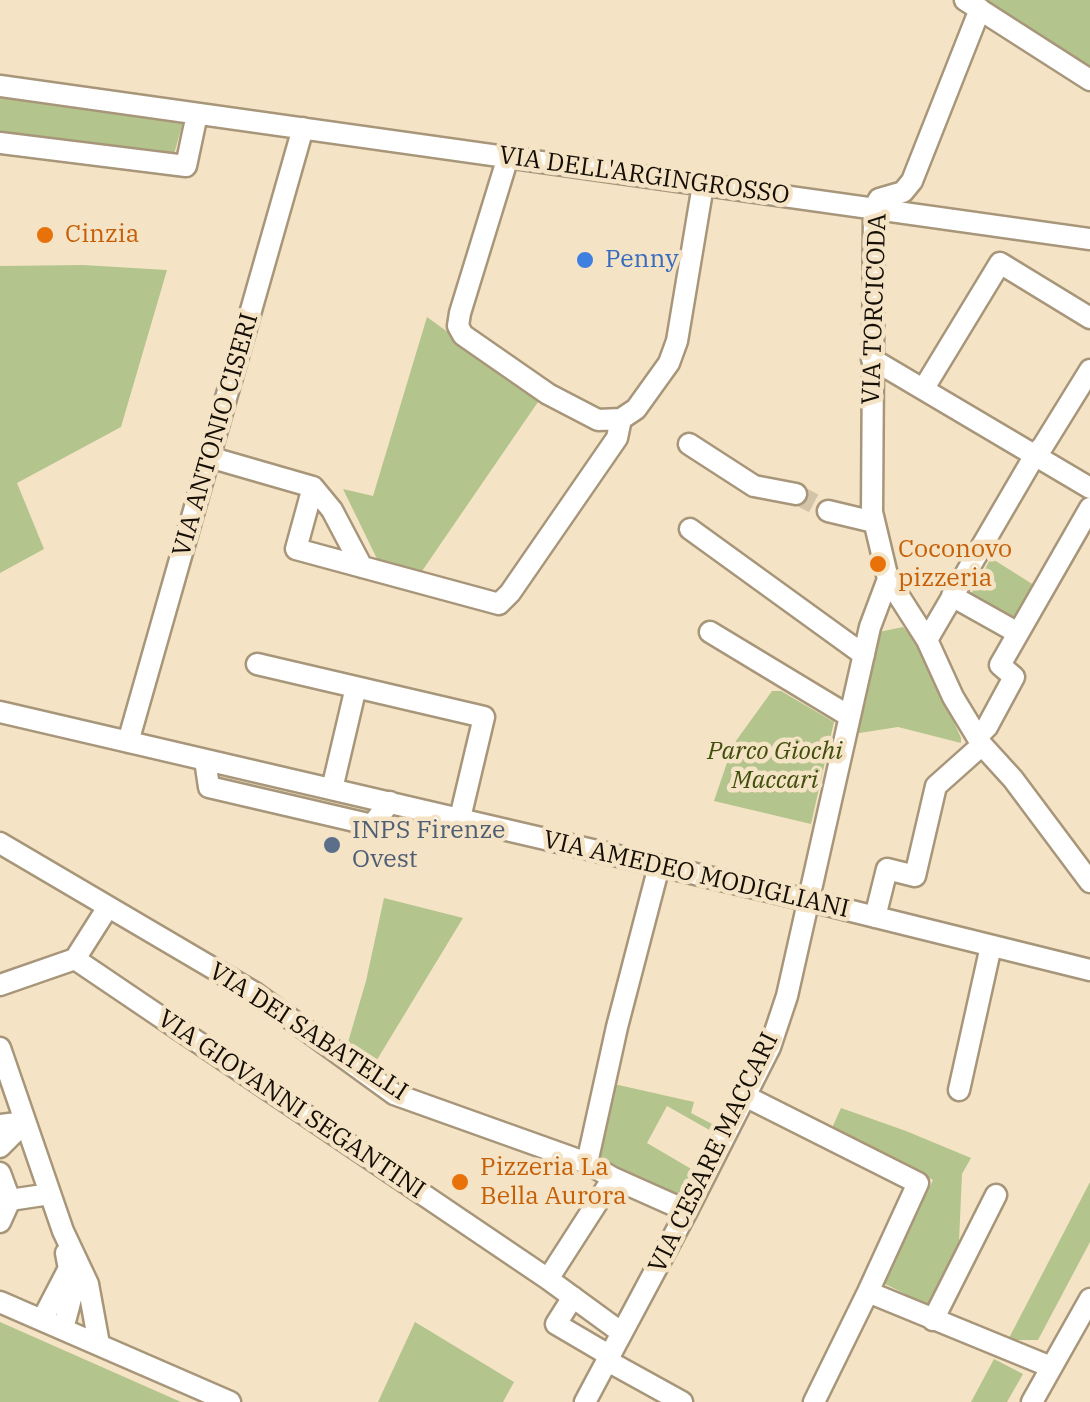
<!DOCTYPE html>
<style>
body{margin:0}
canvas{display:block;background:#f5e3c5}
</style>
<canvas width="1090" height="1402"></canvas>
<script>
const ctx = document.querySelector('canvas').getContext('2d');
ctx.lineJoin = 'round';
function paint(path, color) { ctx.fillStyle = color; ctx.fill(path, 'evenodd'); }
const toPath = rows => new Path2D(rows.map(r => 'M' + r).join(''));
function strokePath(path, color, width, dash) { ctx.strokeStyle = color; ctx.lineWidth = width; ctx.lineCap = dash ? 'butt' : 'round'; ctx.setLineDash(dash || []); ctx.stroke(path); }
function label(font, color, halo, rows, align = 'center') {
  ctx.font = font + ' "IBM Plex Serif",serif'; ctx.lineWidth = 9; ctx.setLineDash([]); ctx.textBaseline = 'middle'; ctx.strokeStyle = halo; ctx.fillStyle = color; for (const [text, x, y, turn = 0] of rows) {
    ctx.save(); ctx.translate(x, y); ctx.rotate((+turn || 0) * Math.PI / 180); ctx.textAlign = isNaN(turn) ? turn : align; if (halo) ctx.strokeText(text, 0, 0); ctx.fillText(text, 0, 0); ctx.restore();
  }
}
const green = toPath([
 [979,0,1090,0,1090,71],
 [0,98,183,122,173,158,0,135],
 [83,265,167,270,121,427,17,483,44,549,0,573,0,266],
 [427,317,540,399,420,574,380,565,343,489,373,496],
 [991,558,1037,587,1020,618,1011,620,970,596],
 [903,627,919,644,961,738,961,743,898,727,853,734,879,632],
 [772,691,781,691,834,722,811,824,714,801,733,745],
 [384,898,463,918,372,1068,346,1049,366,981],
 [614,1084,694,1102,691,1113,716,1126,713,1132,667,1106,647,1143,693,1170,679,1195,597,1161],
 [841,1108,906,1131,971,1158,962,1174,959,1242,930,1306,883,1283,933,1180,832,1128],
 [1090,1182,1090,1242,1038,1340,1008,1340],
 [0,1322,181,1402,0,1402],
 [415,1322,514,1382,503,1402,378,1402],
 [994,1359,1023,1374,1007,1402,971,1402]
]);
const minorTunnel = toPath([
 [796,494,828,511]
]);
const minor = toPath([
 [965,0,1090,80],
 [980,9,912,181,903,192,879,199,874,208,872,512,888,579,927,640,953,697,973,730,982,745,1013,779,1090,882],
 [0,86,1090,239],
 [0,143,186,166,197,114],
 [508,157,460,313,458,326,463,335,548,394,598,420,621,419],
 [872,359,1090,488],
 [924,388,1000,263,1090,318],
 [689,444,754,486,796,494],
 [209,457,313,487,332,510,362,567],
 [313,487,296,549,499,604,510,593,617,438,621,419,636,409,669,363,677,341,703,185],
 [828,511,874,522],
 [690,529,864,655],
 [952,596,1018,633],
 [710,632,849,716],
 [927,640,1035,455,1043,446,1090,370],
 [257,664,484,717,460,818],
 [0,712,807,900,1090,970],
 [977,737,987,727,1014,677,1000,665,1090,508],
 [128,742,303,128],
 [205,760,209,787,372,825,390,802],
 [332,789,356,687],
 [0,843,255,993,394,1094,587,1163,613,1178,687,1211],
 [875,917,887,869,915,876,936,786,982,745],
 [75,959,108,907],
 [0,985,75,959,548,1279,622,1333],
 [0,1048,63,1231,88,1284,99,1344],
 [959,1090,991,946],
 [747,1097,918,1183,868,1292,1051,1367],
 [0,1125,25,1122,0,1147],
 [587,1163,617,1027,659,866],
 [0,1173,10,1200],
 [0,1222,10,1200,50,1194],
 [548,1279,613,1178],
 [573,1297,556,1324,602,1351,615,1365,682,1402],
 [0,1302,230,1402],
 [42,1320,68,1270],
 [933,1320,996,1195],
 [63,1329,73,1291,66,1253],
 [585,1402,687,1211,770,1047,787,996,870,627,888,579],
 [814,1402,868,1292],
 [1032,1402,1090,1299]
]);
const markers = [
 [45,235,10,"#e8710a"],
 [585,260,10,"#3f7fe0"],
 [878,564,10,"#e8710a"],
 [332,845,10,"#5c6f8a"],
 [460,1182,10,"#e8710a"]
];
const streetNames = [
 ["VIA DELL'ARGINGROSSO",644,176,8],
 ["VIA TORCICODA",875,309,-88],
 ["VIA ANTONIO CISERI",216,435,-74],
 ["VIA AMEDEO MODIGLIANI",696,875,13],
 ["VIA DEI SABATELLI",308,1032,33],
 ["VIA GIOVANNI SEGANTINI",291,1105,34],
 ["VIA CESARE MACCARI",714,1153,-64]
];
const foodNames = [
 ["Cinzia",65,235],
 ["Coconovo",898,550],
 ["pizzeria",898,579],
 ["Pizzeria La",480,1168],
 ["Bella Aurora",480,1197]
];
const shopNames = [
 ["Penny",605,260]
];
const parkNames = [
 ["Parco Giochi",775,752],
 ["Maccari",775,781]
];
const serviceNames = [
 ["INPS Firenze",352,831],
 ["Ovest",352,860]
];
paint(green, '#b4c48d');
strokePath(minorTunnel, '#d3c3a8', 20, [20, 10]);
strokePath(minor, '#a7967a', 25);
strokePath(minor, '#fff', 20);
for (const [x, y, r, color] of markers) { const dot = new Path2D(); dot.arc(x, y, r, 0, 2 * Math.PI); ctx.fillStyle = color; ctx.fill(dot); strokePath(dot, '#f5e3c5', 4); }
label('25px', '#140e05', '#f5e3c5', streetNames);
label('25px', '#c56008', '#f5e3c5', foodNames, 'left');
label('25px', '#366cbe', '#f5e3c5', shopNames, 'left');
label('italic 25px', '#414f0c', '#f5e3c5', parkNames);
label('25px', '#4e5e75', '#f5e3c5', serviceNames, 'left');
</script>
